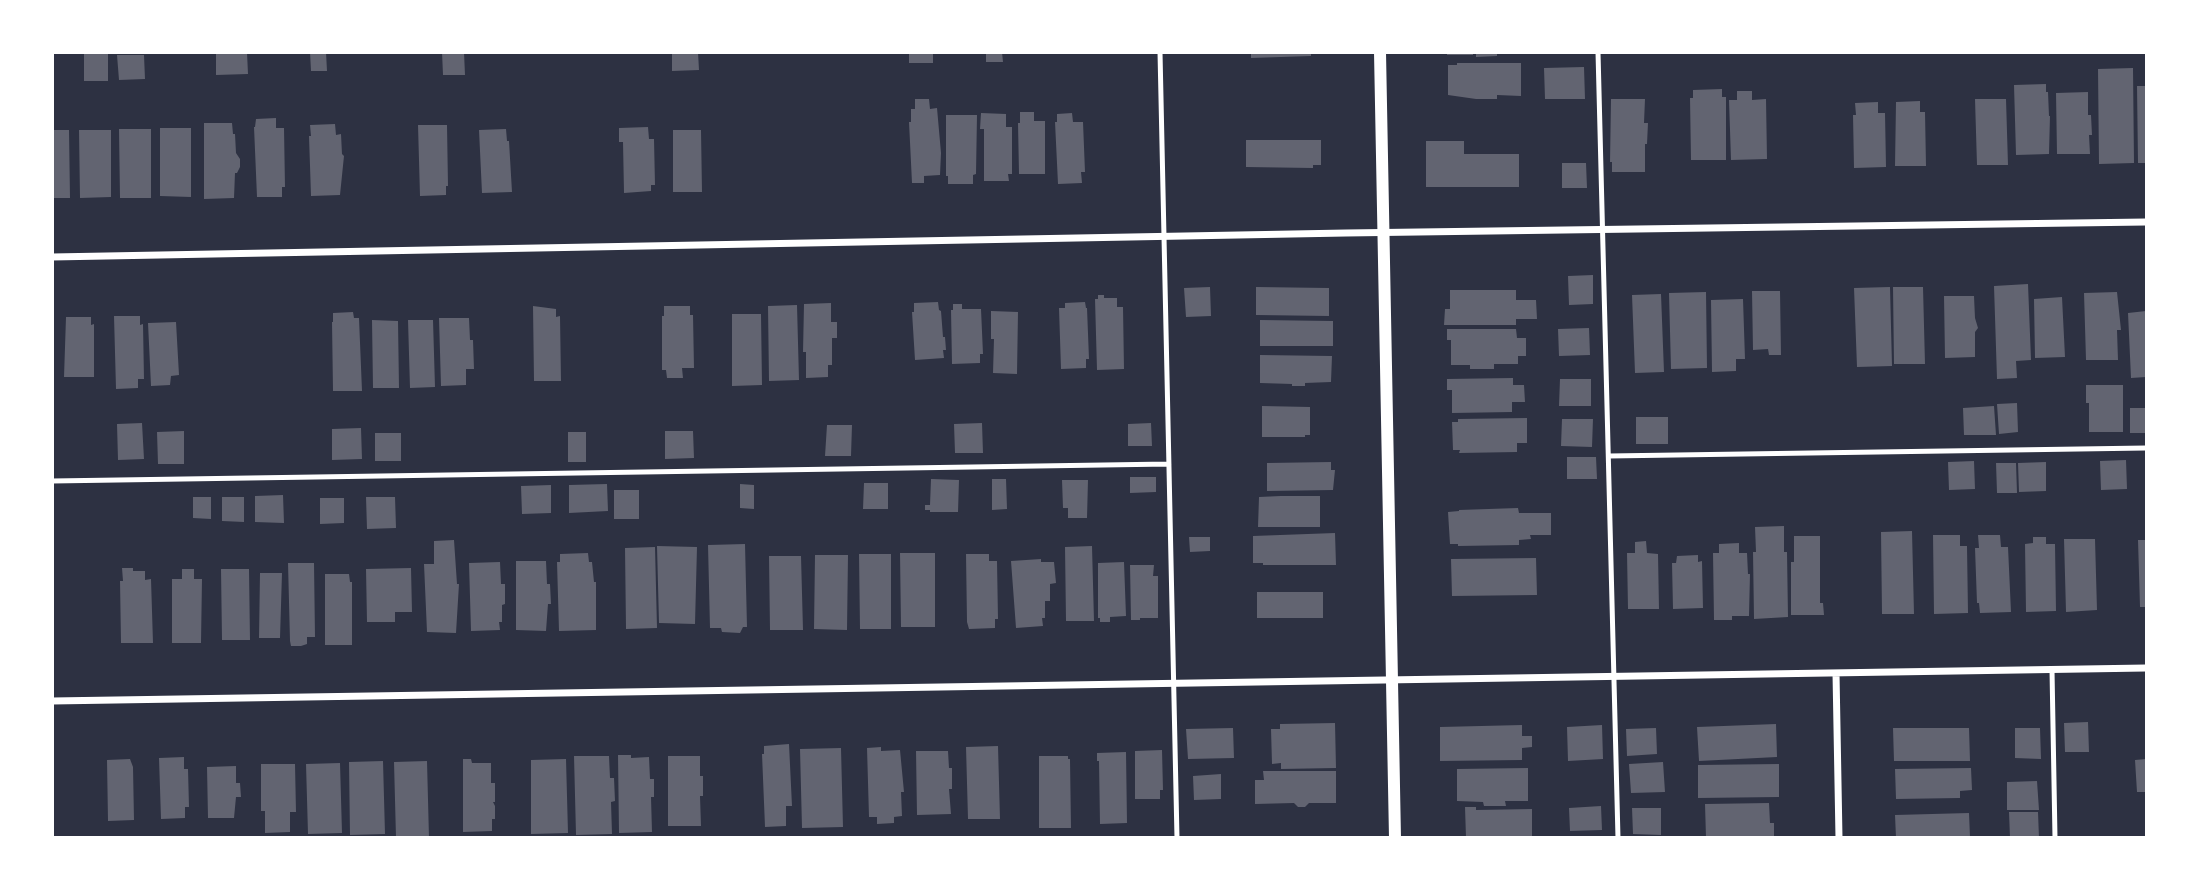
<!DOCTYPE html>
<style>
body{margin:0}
#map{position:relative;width:2199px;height:890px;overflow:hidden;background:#2d3142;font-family:"Roboto Serif",serif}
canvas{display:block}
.frame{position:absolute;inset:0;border:54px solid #fff;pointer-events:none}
</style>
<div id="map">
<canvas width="2199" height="890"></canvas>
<div class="frame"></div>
</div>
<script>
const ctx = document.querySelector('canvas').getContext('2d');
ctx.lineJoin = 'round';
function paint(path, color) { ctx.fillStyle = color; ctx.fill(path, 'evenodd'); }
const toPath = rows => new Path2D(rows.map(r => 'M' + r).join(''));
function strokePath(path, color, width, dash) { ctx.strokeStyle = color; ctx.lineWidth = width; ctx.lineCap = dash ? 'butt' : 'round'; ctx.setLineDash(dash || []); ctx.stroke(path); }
const building = toPath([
 [84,52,108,52,108,81,84,81],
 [216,52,247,52,248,74,216,75],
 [310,52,326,52,327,71,311,71],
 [442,52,464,52,465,75,443,75],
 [672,52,698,52,699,70,672,71],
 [909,52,933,52,933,63,909,63],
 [986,52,1002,52,1003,62,986,62],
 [1251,52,1311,52,1311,56,1251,58],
 [1447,52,1473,52,1473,55,1447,55],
 [1476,52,1497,52,1497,56,1476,57],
 [117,55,144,55,145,79,119,80],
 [1457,63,1521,63,1521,96,1497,95,1497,99,1476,99,1448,95,1448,65,1457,65],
 [1584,67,1585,99,1545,99,1544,68],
 [2133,68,2134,163,2099,164,2098,69],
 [2046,84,2046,92,2048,92,2049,116,2050,116,2049,154,2016,155,2014,85],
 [2137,86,2146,86,2146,163,2138,163],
 [1722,89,1722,97,1726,97,1726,160,1691,160,1690,98,1693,98,1693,90],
 [1737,91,1752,91,1752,100,1766,99,1767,159,1731,160,1729,100,1737,100],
 [2088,92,2088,115,2091,115,2092,135,2089,135,2090,154,2057,154,2056,93],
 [915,99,929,99,930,109,937,108,941,153,940,175,924,176,924,183,912,183,909,122,911,122,911,109,915,109],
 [1611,99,1645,99,1644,123,1648,123,1647,144,1645,144,1645,172,1612,172,1612,162,1610,162],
 [1975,99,2006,99,2008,165,1977,165],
 [1920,101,1920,112,1925,112,1926,166,1895,166,1896,102],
 [1878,102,1878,113,1885,113,1886,167,1854,168,1853,115,1856,115,1855,103],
 [1020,112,1034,112,1034,121,1045,121,1045,174,1019,174,1018,123,1020,123],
 [981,113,1006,114,1006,127,1012,127,1012,174,1008,174,1009,181,984,181,984,129,980,129],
 [1072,113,1073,122,1083,122,1085,172,1081,172,1082,183,1058,184,1055,122,1057,122,1057,114],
 [946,115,977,115,976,174,973,175,973,184,948,184,948,176,946,176],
 [276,118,276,128,284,128,285,187,282,187,282,197,257,197,254,127,255,127,256,119],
 [204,123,232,123,233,134,235,134,236,153,240,159,240,167,237,173,235,173,234,198,204,199],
 [335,124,336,135,341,134,342,154,344,156,340,195,311,196,309,136,311,136,310,125],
 [418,125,447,125,448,186,446,186,446,195,420,196],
 [648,127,649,139,654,139,655,185,651,185,651,191,624,193,623,142,619,142,619,128],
 [160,128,191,128,191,197,160,196],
 [119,129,151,129,151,198,120,198],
 [506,129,507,141,509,141,512,192,482,193,479,130],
 [52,130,69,130,70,198,52,198],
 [79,130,111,130,111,197,80,198],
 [673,130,701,130,702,192,673,192],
 [1246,140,1321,140,1321,165,1313,165,1313,168,1246,167],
 [1426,141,1464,141,1464,154,1519,154,1519,187,1426,187],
 [1562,163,1586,163,1587,188,1562,188],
 [1593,275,1593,304,1569,305,1568,276],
 [2028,284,2031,360,2016,361,2017,378,1997,379,1994,286],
 [1210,287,1211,316,1186,317,1184,288],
 [1256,287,1329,288,1329,316,1256,315],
 [1890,287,1892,366,1857,367,1854,288],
 [1893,287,1923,287,1925,364,1894,364],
 [1450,290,1516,290,1516,300,1536,300,1537,319,1516,319,1516,325,1444,325,1445,309,1450,309],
 [1752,291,1780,291,1781,355,1769,355,1768,349,1753,350],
 [1706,292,1707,368,1671,369,1669,293],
 [2117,292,2121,330,2117,330,2118,360,2086,360,2084,293],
 [1661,294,1664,372,1635,373,1632,295],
 [1098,295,1104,295,1104,298,1117,298,1117,307,1123,307,1124,369,1097,370,1095,299,1098,299],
 [1944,296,1974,296,1975,318,1978,328,1975,332,1975,357,1945,358],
 [2062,297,2065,357,2035,358,2034,299],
 [1743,299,1745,359,1736,359,1736,371,1712,372,1711,300],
 [938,302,939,310,941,311,943,337,945,337,946,350,943,350,944,358,915,360,912,312,914,312,914,303],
 [1085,302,1086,308,1087,308,1089,359,1086,359,1086,368,1061,369,1059,308,1065,308,1065,303],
 [831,303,831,322,837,322,837,338,832,338,832,365,828,365,828,377,806,378,806,352,803,352,804,304],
 [953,304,962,304,962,309,981,309,983,354,980,354,980,363,952,364,951,310,953,310],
 [797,305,799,380,769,381,768,306],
 [533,306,556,309,556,317,560,316,561,381,534,381],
 [664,306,690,306,690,315,693,315,694,368,682,368,683,378,667,378,666,370,662,370,662,316,664,316],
 [991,311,1018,312,1017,374,993,373,994,339,991,339],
 [2146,311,2146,377,2131,378,2128,313],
 [353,312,354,318,359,318,362,391,333,391,332,322,333,322,333,313],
 [732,314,761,314,762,385,732,386],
 [114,316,140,316,140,325,143,324,144,379,138,379,138,388,116,389],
 [66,317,91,317,91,325,94,324,94,377,64,377],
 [439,318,469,318,470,340,473,340,474,369,466,369,466,385,441,386],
 [372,320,398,321,399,388,373,388],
 [408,320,433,320,435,387,410,388],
 [1260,320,1333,321,1333,346,1260,346],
 [176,322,179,375,171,376,170,385,151,386,148,323],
 [1589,328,1590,355,1559,356,1558,329],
 [1447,329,1516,329,1517,338,1526,338,1526,356,1518,356,1518,364,1494,364,1494,369,1470,369,1470,365,1451,365,1451,340,1447,340],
 [1260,355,1332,356,1331,382,1305,383,1305,386,1292,386,1292,384,1260,383],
 [1513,378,1513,385,1524,385,1525,402,1512,402,1512,412,1452,413,1452,390,1447,390,1447,379],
 [1560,379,1591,379,1591,406,1559,406],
 [2086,385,2123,385,2123,432,2089,432,2089,403,2086,403],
 [2017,403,2018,432,1999,434,1997,404],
 [1262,406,1310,407,1310,435,1305,435,1305,437,1262,437],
 [1994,406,1996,435,1964,435,1963,408],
 [2130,408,2146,408,2146,433,2130,433],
 [1636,417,1668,417,1668,444,1636,444],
 [1527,418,1527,443,1517,443,1517,452,1459,453,1460,450,1453,450,1452,422,1458,422,1458,419],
 [1562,419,1593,419,1592,447,1561,446],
 [142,423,144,459,118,460,117,424],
 [982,423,983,453,955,453,954,424],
 [1151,423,1152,446,1128,446,1128,424],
 [827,425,852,425,851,456,825,456],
 [361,428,362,459,332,460,332,429],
 [184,431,184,464,158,464,157,432],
 [665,431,693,431,694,458,665,459],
 [568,432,586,432,586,462,568,462],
 [375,433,401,433,401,461,375,461],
 [1567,457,1596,457,1597,479,1567,479],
 [2126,460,2127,489,2101,490,2100,461],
 [1974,461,1975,489,1949,490,1948,462],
 [1331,462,1331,470,1335,470,1333,490,1267,491,1267,463],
 [2046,462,2046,491,2019,492,2018,463],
 [1996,463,2016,463,2017,493,1997,493],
 [1130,477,1156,477,1156,492,1130,493],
 [931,479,959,480,958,512,930,512,930,510,925,510,925,505,930,505],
 [992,479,1006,479,1007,509,992,510],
 [1062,480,1088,480,1087,518,1068,518,1068,508,1063,508],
 [864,483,888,483,888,509,863,509],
 [607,484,608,511,569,513,569,485],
 [740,484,754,485,754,509,740,508],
 [551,485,551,513,522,514,521,486],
 [614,490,639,490,639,519,614,519],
 [283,495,284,523,255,522,255,496],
 [1281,496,1320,496,1320,527,1258,527,1259,497],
 [193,497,211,497,211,519,193,518],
 [222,497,244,497,244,522,222,521],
 [366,497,395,497,396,528,367,529],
 [320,498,344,498,344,523,320,524],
 [1518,508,1519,513,1551,513,1551,535,1530,535,1531,539,1519,540,1519,545,1458,546,1458,544,1450,544,1448,512,1459,511,1459,510],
 [1784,526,1784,552,1787,552,1788,617,1754,619,1753,552,1756,552,1755,527],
 [1912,531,1914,614,1882,614,1881,532],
 [1335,533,1336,565,1263,565,1263,563,1253,563,1253,536],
 [1933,535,1960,535,1960,546,1967,546,1968,613,1934,614],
 [1978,535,2000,535,2001,547,2008,547,2011,612,1980,613,1979,603,1977,603,1975,548,1979,548],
 [1794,536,1820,536,1820,603,1823,603,1824,615,1791,615,1791,562,1794,562],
 [1189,537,1210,537,1210,551,1190,552],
 [2033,537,2046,537,2046,544,2055,544,2056,611,2026,612,2025,544,2033,543],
 [2064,539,2095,539,2097,610,2066,612],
 [454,540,457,584,459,584,456,633,427,632,424,564,434,564,434,541],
 [2138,540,2146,540,2146,607,2140,607],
 [1646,541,1647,553,1658,554,1659,609,1628,609,1627,553,1635,553,1635,542],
 [1739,543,1739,553,1747,553,1748,574,1750,574,1749,616,1732,616,1732,620,1714,620,1713,553,1719,553,1719,544],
 [745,544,747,627,743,627,740,633,722,632,721,628,710,628,708,545],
 [657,546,697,547,695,624,659,623],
 [1092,546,1094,621,1066,621,1065,547],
 [655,547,657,628,626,629,625,548],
 [588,553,589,562,592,562,594,582,596,582,596,630,559,631,557,562,560,562,560,554],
 [900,553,935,553,935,627,901,627],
 [859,554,891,554,891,629,860,629],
 [966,554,989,554,989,561,997,561,998,619,995,619,995,628,969,629,967,622],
 [815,555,848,555,847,630,814,629],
 [1698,555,1698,562,1702,561,1703,608,1673,609,1672,563,1676,563,1677,556],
 [769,556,801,556,803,630,770,630],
 [1536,558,1537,595,1452,596,1451,559],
 [1041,559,1041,562,1054,562,1056,583,1050,584,1050,601,1045,601,1045,618,1042,618,1043,626,1016,628,1011,561],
 [516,561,546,561,547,584,550,584,551,604,548,604,546,631,516,630],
 [500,562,501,584,505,584,505,604,502,605,502,622,499,622,500,630,471,631,469,563],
 [1124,562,1126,616,1110,617,1110,622,1100,622,1100,618,1098,618,1098,563],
 [288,563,314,563,315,637,307,637,307,644,301,646,291,646,290,641],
 [1130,565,1154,565,1153,576,1158,576,1158,618,1140,618,1140,620,1131,620],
 [122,568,133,568,133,571,145,571,145,580,151,579,153,643,121,643,120,581,123,581],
 [411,568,412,612,395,612,395,622,367,622,366,569],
 [182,569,194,569,194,579,202,579,201,643,172,643,172,579,182,579],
 [221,569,249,569,250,640,222,640],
 [260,573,282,573,280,638,259,638],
 [325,574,349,574,350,582,352,582,352,645,325,645],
 [1257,592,1323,592,1323,618,1257,618],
 [2088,722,2089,752,2065,752,2064,723],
 [1335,723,1336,768,1281,769,1281,763,1272,764,1271,729,1280,729,1280,724],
 [1776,724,1777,757,1699,761,1697,727],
 [1522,725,1522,736,1532,736,1532,747,1522,748,1522,760,1440,761,1440,727],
 [1602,725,1603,759,1568,761,1567,727],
 [1233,728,1234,758,1188,759,1186,729],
 [1656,728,1657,754,1627,756,1626,729],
 [1893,728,1969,728,1970,761,1894,761],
 [2015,728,2040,728,2041,759,2015,758],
 [789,744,792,806,786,806,786,826,765,827,762,754,764,754,764,746],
 [998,746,1000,819,968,819,966,747],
 [881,747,881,751,900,750,904,792,901,792,902,816,894,817,894,823,877,824,877,817,869,817,867,748],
 [841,748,843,827,802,828,800,749],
 [1162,750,1163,790,1160,790,1160,799,1135,799,1135,751],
 [916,751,948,751,949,768,952,768,952,789,949,789,951,814,917,815],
 [1126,752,1127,823,1100,824,1099,761,1097,761,1097,753],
 [618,755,631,755,631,758,649,757,650,779,654,779,654,797,651,797,652,832,619,833],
 [574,756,609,756,610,778,614,778,615,801,611,802,612,834,576,835],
 [668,756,700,756,700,776,703,776,703,796,700,796,701,826,668,826],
 [1039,756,1068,756,1068,759,1070,759,1071,828,1039,828],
 [184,757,184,769,188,769,189,807,185,807,185,818,161,819,159,758],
 [130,759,133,767,134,820,108,821,107,760],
 [463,759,471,759,472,763,491,763,491,783,495,783,495,802,493,802,495,806,495,819,492,819,492,831,463,832],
 [566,759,568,833,531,834,531,760],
 [2146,759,2146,792,2137,792,2135,760],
 [383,761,385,834,350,835,349,762],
 [427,761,429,838,396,838,394,762],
 [1663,762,1665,792,1631,793,1629,764],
 [340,763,342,833,308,834,306,764],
 [261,764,295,764,296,812,290,812,290,832,265,833,265,811,261,811],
 [1779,764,1779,797,1698,798,1698,765],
 [236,766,236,783,240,783,241,797,236,797,234,818,208,818,207,767],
 [1528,768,1528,801,1505,801,1506,806,1484,806,1483,802,1457,801,1457,769],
 [1971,768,1972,790,1960,791,1960,798,1896,799,1895,769],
 [1263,771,1336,771,1336,803,1309,803,1305,807,1298,807,1294,803,1255,804,1255,780,1264,780],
 [1221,774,1221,799,1194,800,1193,776],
 [2037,781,2039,810,2007,810,2007,782],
 [1769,803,1770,823,1774,823,1774,838,1706,838,1705,804],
 [1601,806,1602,830,1570,831,1569,808],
 [1465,807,1476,807,1476,810,1532,809,1532,838,1466,838],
 [1632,808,1661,808,1661,835,1633,834],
 [2009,812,2038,812,2039,838,2010,838],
 [1969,813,1970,837,1896,838,1895,815]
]);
const service = toPath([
 [1160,52,1177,838],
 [1598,52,1618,838],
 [1609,456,2146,448],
 [52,481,1169,464],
 [2052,670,2055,838]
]);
const minor = toPath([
 [52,257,1346,233,2146,222],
 [1836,673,1839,838],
 [52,701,2146,668]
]);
const tertiary = toPath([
 [1380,52,1395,838]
]);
paint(building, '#626471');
strokePath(service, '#fff', 5);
strokePath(minor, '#fff', 7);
strokePath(tertiary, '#fff', 12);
</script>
